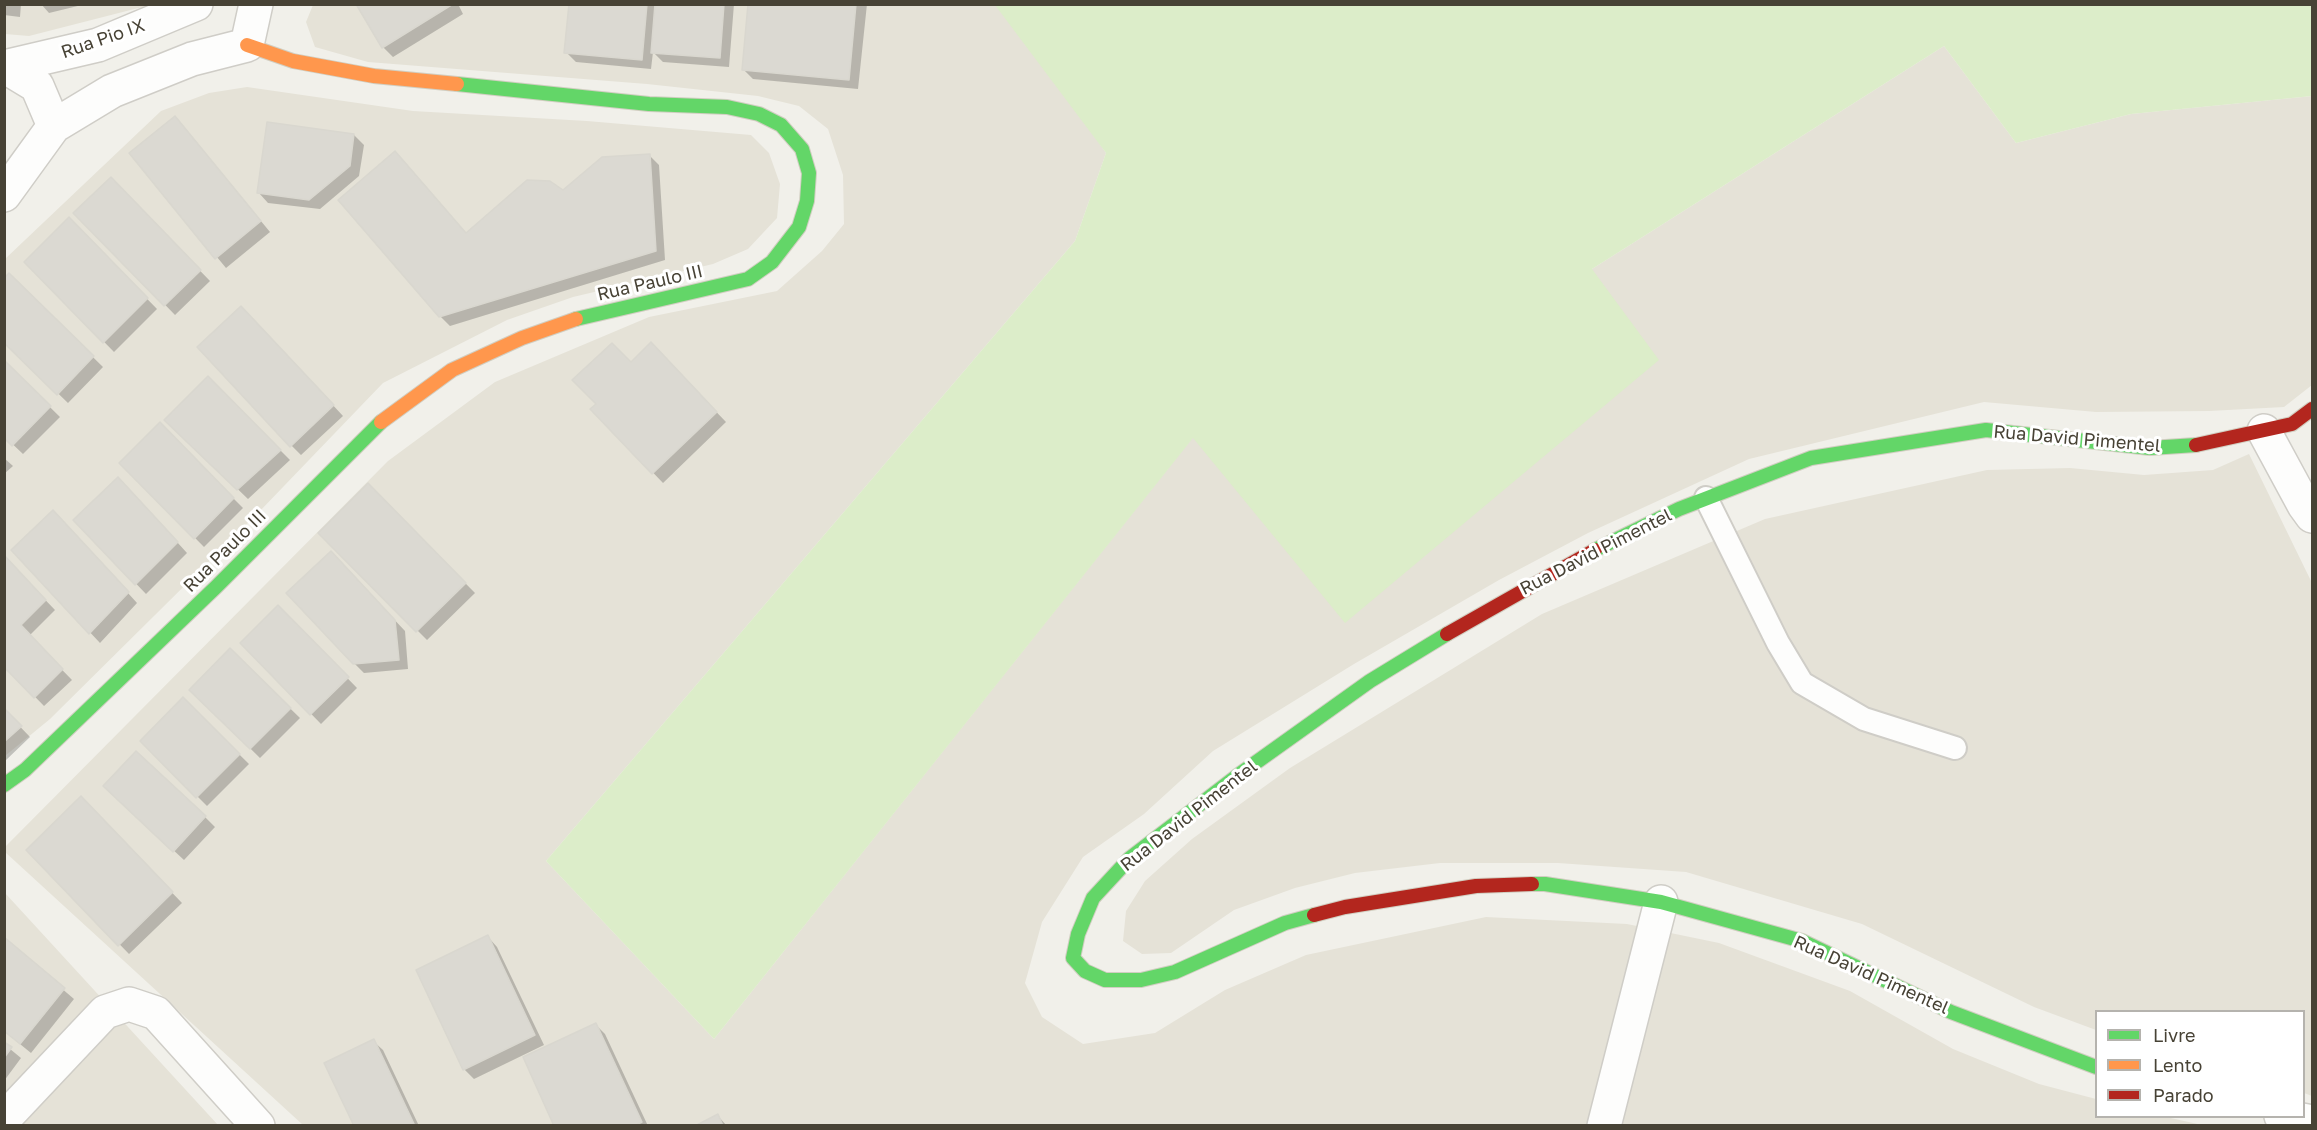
<!DOCTYPE html>
<style>
body{margin:0}
#map{position:relative;width:2317px;height:1130px;overflow:hidden;background:#f1f0ea;font-family:"Golos Text",sans-serif}
canvas{display:block}
.frame{position:absolute;inset:0;border:6px solid #474235;pointer-events:none}
.legend{position:absolute;left:2095px;top:1010px;width:210px;height:108px;box-sizing:border-box;background:#fff;border:2px solid #b5b3ae;margin:0;padding:8px 10px;list-style:none;font-size:18px;color:#474235}
.legend li{display:flex;align-items:center;gap:12px;height:30px}
.legend b{width:30px;border:2px solid #b5b3ae}
</style>
<div id="map">
<canvas width="2317" height="1130"></canvas>
<div class="frame"></div>
<ul class="legend">
<li><b style="height:8px;background:#63d668"></b>Livre</li>
<li><b style="height:8px;background:#ff974d"></b>Lento</li>
<li><b style="height:8px;background:#b3261e"></b>Parado</li>
</ul>
</div>
<script>
const ctx = document.querySelector('canvas').getContext('2d');
ctx.lineJoin = 'round';
function paint(path, color) { ctx.fillStyle = color; ctx.fill(path, 'evenodd'); }
const toPath = rows => new Path2D(rows.map(r => 'M' + r).join(''));
function strokePath(path, color, width, dash) { ctx.strokeStyle = color; ctx.lineWidth = width; ctx.lineCap = dash ? 'butt' : 'round'; ctx.setLineDash(dash || []); ctx.stroke(path); }
function label(font, color, halo, rows, align = 'center') {
  ctx.font = font + ' "Golos Text",sans-serif'; ctx.lineWidth = 6; ctx.setLineDash([]); ctx.textBaseline = 'middle'; ctx.strokeStyle = halo; ctx.fillStyle = color; for (const [text, x, y, turn = 0] of rows) {
    ctx.save(); ctx.translate(x, y); ctx.rotate((+turn || 0) * Math.PI / 180); ctx.textAlign = isNaN(turn) ? turn : align; if (halo) ctx.strokeText(text, 0, 0); ctx.fillText(text, 0, 0); ctx.restore();
  }
}
const residential = toPath([
 [4,5,5,4,150,5,29,36,5,34],
 [313,5,1005,5,1106,153,1075,241,546,861,714,1039,1193,437,1592,269,1944,46,2016,143,2131,114,2312,96,2312,385,2284,407,2209,411,2096,412,1984,402,1749,459,1588,533,1499,580,1354,664,1213,751,1144,814,1083,857,1042,922,1025,983,1042,1017,1083,1044,1155,1033,1225,990,1306,955,1486,917,1627,924,1719,943,1850,991,1953,1049,2039,1084,2096,1099,2096,1116,2166,1117,2202,1125,303,1125,5,852,4,848,388,461,495,382,649,317,777,291,822,251,844,224,843,175,828,129,799,106,758,96,647,84,368,62,315,47,306,22],
 [247,87,413,111,587,121,751,135,769,153,780,184,777,218,748,249,713,264,573,297,507,320,383,383,259,512,50,719,5,756,5,259,161,111,209,93],
 [2249,454,2312,583,2312,1096,2304,1093,2304,1012,2096,1012,2096,1030,2034,1007,1862,924,1686,872,1558,863,1440,863,1355,873,1295,888,1234,910,1171,953,1142,954,1123,941,1126,911,1145,881,1192,839,1290,768,1542,614,1765,519,1987,470,2070,468,2144,475,2213,470],
 [5,893,218,1125,5,1125]
]);
const green = toPath([
 [995,5,2312,5,2312,96,2131,114,2016,143,1944,46,1592,269,1659,360,1345,623,1193,438,714,1039,546,861,1075,241,1106,153]
]);
const shadow = toPath([
 [4,4,21,4,20,17,4,15],
 [41,4,86,4,49,13],
 [358,4,458,4,463,14,393,57,383,47],
 [571,4,734,4,729,67,663,62,653,52,651,69,576,62,566,52],
 [750,4,867,4,858,89,753,79,743,69],
 [184,128,270,232,226,268,131,153],
 [354,135,364,145,359,176,320,209,268,203,259,193],
 [649,155,659,165,665,260,450,326,440,316,466,235],
 [111,179,210,281,175,315,76,213],
 [69,219,157,309,114,352,26,262],
 [9,275,103,367,68,403,4,341],
 [251,317,343,416,301,455,291,445],
 [651,344,726,422,663,483,592,409],
 [4,362,60,417,23,454,4,436],
 [208,378,290,460,248,499,166,420],
 [160,425,243,508,204,547,121,463],
 [4,458,13,466,4,474],
 [368,485,475,593,427,640,320,533],
 [128,488,187,553,146,594,75,520],
 [63,521,137,603,100,643,13,550],
 [4,557,55,610,29,636,72,680,44,706,4,665],
 [341,563,405,631,408,669,364,673,354,663],
 [278,607,357,688,321,724,242,643],
 [230,650,300,718,260,758,191,690],
 [183,699,249,764,207,806,142,741],
 [4,710,30,737,4,762],
 [115,796,205,817,215,827,184,860],
 [81,798,182,903,129,954,28,850],
 [488,937,497,947,544,1045,474,1079,464,1069],
 [4,939,74,999,31,1053,4,1031],
 [596,1025,605,1034,648,1126,556,1126],
 [373,1041,383,1050,419,1126,356,1126],
 [4,1044,21,1058,4,1081],
 [717,1115,727,1126,699,1126]
]);
const building = toPath([
 [356,4,453,4,382,48,356,4],
 [569,4,647,4,642,60,564,53,569,4],
 [655,4,724,4,720,58,651,53,655,4],
 [748,4,856,4,849,80,742,70,748,4],
 [175,116,261,221,215,259,129,153,175,116],
 [267,122,354,134,350,166,309,200,257,193,267,122],
 [395,151,466,233,527,180,550,181,563,190,602,157,650,154,656,251,439,317,338,200,395,151],
 [111,177,201,270,164,306,73,213,111,177],
 [69,217,148,298,103,343,24,262,69,217],
 [9,273,94,356,57,395,4,343,4,278,9,273],
 [241,306,334,405,290,447,197,347,241,306],
 [651,342,717,412,652,474,590,409,596,404,572,380,612,343,631,362,651,342],
 [4,360,51,406,12,446,4,438,4,360],
 [208,376,281,450,237,490,164,420,208,376],
 [160,422,234,498,194,539,119,463,160,422],
 [118,477,178,542,135,585,73,520,118,477],
 [368,483,466,583,416,632,318,533,368,483],
 [53,510,129,592,89,634,11,550,53,510],
 [331,551,395,620,399,660,353,664,286,593,331,551],
 [4,555,46,600,21,625,63,669,34,698,4,667,4,555],
 [278,605,349,677,310,715,240,643,278,605],
 [230,648,291,708,250,749,189,690,230,648],
 [183,697,240,754,196,798,140,741,183,697],
 [4,708,22,726,4,742,4,708],
 [136,751,206,816,173,852,103,786,136,751],
 [81,796,173,892,118,946,26,850,81,796],
 [488,935,535,1035,463,1070,416,970,488,935],
 [4,937,65,988,20,1044,4,1031,4,937],
 [596,1023,642,1122,634,1126,554,1126,523,1057,596,1023],
 [374,1039,415,1126,354,1126,324,1063,374,1039],
 [4,1042,12,1047,4,1058,4,1042],
 [718,1114,723,1126,695,1126,718,1114]
]);
const lane = toPath([
 [1706,498,1778,643,1802,683,1864,719,1955,748]
]);
const street = toPath([
 [4,67,98,45,196,4],
 [7,68,37,86,54,126],
 [4,195,54,126,112,91,192,59,247,45,256,4],
 [2264,431,2304,505,2312,516],
 [2281,1116,2312,1122],
 [4,1119,105,1012,129,1004,156,1013,258,1126],
 [1604,1126,1661,902]
]);
const fast = toPath([
 [457,84,649,104,727,107,759,114,781,125,802,149,809,173,807,201,799,227,772,262,748,279,576,319],
 [1595,550,1679,509,1811,458,1986,430,2150,448,2196,445],
 [4,785,25,770,216,587,381,422],
 [1532,884,1545,884,1661,902,1802,941,1951,1012,2096,1067],
 [1314,915,1285,923,1175,972,1141,980,1105,980,1085,971,1073,958,1078,934,1093,898,1130,858,1237,776,1370,681,1447,634]
]);
const slow = toPath([
 [247,45,293,61,374,76,457,84],
 [381,422,452,370,522,338,576,319]
]);
const jam = toPath([
 [2196,445,2292,424,2312,409],
 [1447,634,1595,550],
 [1314,915,1345,907,1476,886,1532,884]
]);
const streetNames = [
 ["Rua Pio IX",103,39,-19],
 ["Rua Paulo III",650,283,-13],
 ["Rua David Pimentel",2077,439,5],
 ["Rua Paulo III",225,551,-45],
 ["Rua David Pimentel",1596,552,-27],
 ["Rua David Pimentel",1189,816,-38],
 ["Rua David Pimentel",1871,975,24]
];
paint(residential, '#e5e2d7');
paint(green, '#dcedc9');
paint(shadow, '#0003');
paint(building, '#dbd9d2');
strokePath(building, '#d9d7cf', 1.5);
strokePath(lane, '#cfcdc7', 26);
strokePath(street, '#cfcdc7', 36);
strokePath(fast, '#d1cec1', 16);
strokePath(slow, '#d1cec1', 16);
strokePath(jam, '#d1cec1', 16);
strokePath(lane, '#fdfdfc', 22);
strokePath(street, '#fdfdfc', 33);
strokePath(fast, '#63d668', 14);
strokePath(slow, '#ff974d', 14);
strokePath(jam, '#b3261e', 14);
label('18px', '#474235', '#fff', streetNames);
</script>
